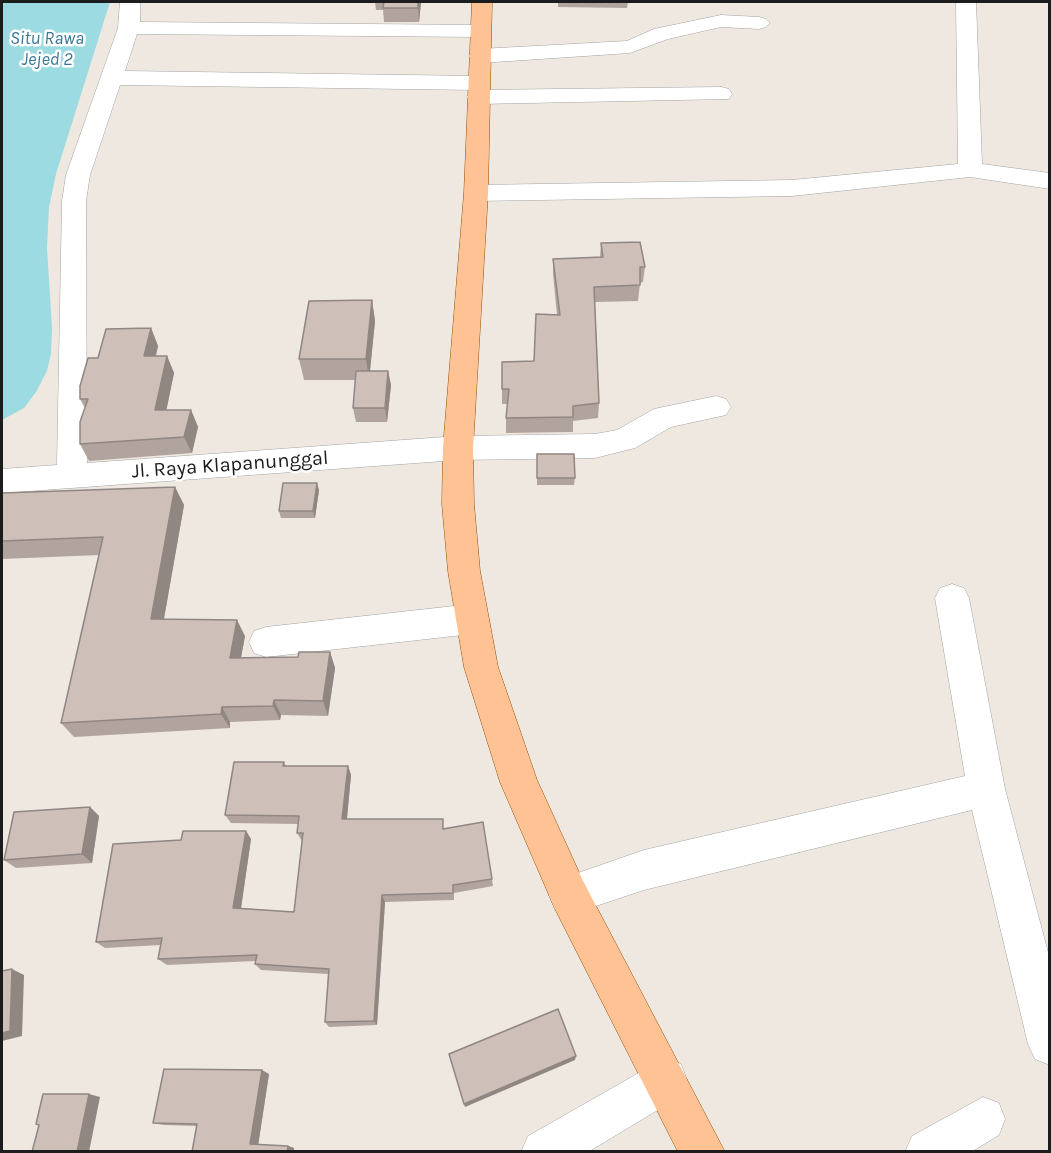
<!DOCTYPE html>
<style>
body{margin:0}
#map{position:relative;width:1051px;height:1153px;overflow:hidden;background:#eee8e0;font-family:Karla,sans-serif}
canvas{display:block}
.frame{position:absolute;inset:0;border:3px solid #1c1c1c;pointer-events:none}
</style>
<div id="map">
<canvas width="1051" height="1153"></canvas>
<div class="frame"></div>
</div>
<script>
const ctx = document.querySelector('canvas').getContext('2d');
ctx.lineJoin = 'round';
function paint(path, color) { ctx.fillStyle = color; ctx.fill(path, 'evenodd'); }
const toPath = rows => new Path2D(rows.map(r => 'M' + r).join(''));
function strokePath(path, color, width, dash) { ctx.strokeStyle = color; ctx.lineWidth = width; ctx.lineCap = dash ? 'butt' : 'round'; ctx.setLineDash(dash || []); ctx.stroke(path); }
function label(font, color, halo, rows, align = 'center') {
  ctx.font = font + ' Karla,sans-serif'; ctx.lineWidth = 5; ctx.setLineDash([]); ctx.textBaseline = 'middle'; ctx.strokeStyle = halo; ctx.fillStyle = color; for (const [text, x, y, turn = 0] of rows) {
    ctx.save(); ctx.translate(x, y); ctx.rotate((+turn || 0) * Math.PI / 180); ctx.textAlign = isNaN(turn) ? turn : align; if (halo) ctx.strokeText(text, 0, 0); ctx.fillText(text, 0, 0); ctx.restore();
  }
}
const water = toPath([
 [2,2,110,2,56,174,49,207,47,248,52,328,51,353,47,371,36,392,24,408,2,420]
]);
const minor = toPath([
 [120,2,140,2,140,22,480,25,488,26,491,31,488,36,480,37,137,34,125,71,478,76,486,78,489,83,486,88,478,90,120,85,90,175,86,201,87,463,458,436,595,434,617,430,654,409,716,396,726,399,731,407,726,415,671,427,635,448,595,458,458,460,2,493,2,469,57,465,62,201,66,175,118,28,120,2],
 [956,2,976,2,982,164,1050,173,1050,189,970,177,792,196,476,201,467,198,464,193,467,188,476,185,792,180,958,164,956,2],
 [721,15,759,17,766,19,770,23,766,27,759,29,721,27,668,39,630,53,480,63,472,61,469,56,472,51,480,49,627,41,654,29,721,15],
 [721,87,729,89,732,94,729,99,478,104,470,102,467,97,470,92,478,90,721,87],
 [952,584,964,588,969,598,1005,789,1050,960,1050,1065,1035,1059,1028,1044,972,810,644,890,569,915,555,909,549,895,555,881,644,850,965,776,935,598,940,588,952,584],
 [472,604,484,609,489,619,484,629,472,634,266,657,254,653,249,642,254,631,266,627,472,604],
 [665,1058,681,1064,687,1080,681,1096,588,1152,521,1152,528,1136,665,1058],
 [983,1097,999,1103,1005,1119,999,1135,971,1152,905,1152,912,1136,983,1097]
]);
const major = toPath([
 [472,2,492,2,488,193,473,448,474,504,480,571,498,667,537,780,583,881,725,1152,678,1152,555,909,500,782,464,667,448,571,442,504,443,448,464,193,472,2]
]);
const wall = toPath([
 [375,2,421,2,419,22,384,22,383,10,376,10],
 [558,2,628,2,627,8,558,7],
 [601,243,645,267,643,282,640,283,638,301,595,302,599,403,598,418,573,421,573,432,506,433,506,418,507,404,502,404,502,362,534,361,557,315,553,274,553,259,600,257],
 [372,300,375,321,370,371,388,371,391,385,387,422,356,422,353,408,356,380,304,380,299,359],
 [151,328,158,346,156,356,167,356,174,373,166,410,191,410,198,427,192,453,89,461,80,444,85,408,80,399,98,358],
 [537,454,575,478,574,485,537,485],
 [175,487,184,505,164,619,245,636,241,658,298,657,330,652,335,668,328,716,281,715,280,720,230,722,230,728,74,737,61,723,99,555,2,559,2,493],
 [319,490,315,518,281,518,279,511],
 [284,762,286,766,348,766,351,775,347,819,445,829,492,879,493,886,454,893,454,900,385,902,377,1025,329,1027,325,1022,328,974,261,970,255,964,255,961,167,965,158,959,161,945,105,948,96,942,181,840,246,831,251,839,241,908,294,912,302,841,297,833,298,824,231,823,225,815],
 [90,807,99,816,92,863,16,868,4,860],
 [269,1074,258,1145,288,1146,294,1148,192,1152,197,1126,163,1125,153,1123]
]);
const shadedWall = toPath([
 [418,2,421,2,419,22,418,8],
 [372,300,375,321,369,380,366,359],
 [151,328,158,346,151,373,144,356],
 [167,356,174,373,163,427,155,410],
 [388,371,391,385,387,422,385,408],
 [191,410,198,427,192,453,184,437],
 [317,483,319,490,315,518,313,511],
 [175,487,184,505,161,635,151,619],
 [237,620,245,636,238,673,230,658],
 [330,652,335,668,328,716,323,701],
 [274,700,281,715,280,720,273,706],
 [222,707,230,722,230,728,221,714],
 [348,766,351,775,346,828,342,819],
 [90,807,99,816,92,863,82,854],
 [246,831,251,839,240,915,233,908],
 [382,895,385,902,377,1025,374,1021],
 [12,969,24,975,22,1036,2,1041,2,1033],
 [576,1056,575,1060,465,1107,464,1104],
 [262,1070,269,1074,258,1146,250,1144],
 [89,1094,100,1097,89,1152,77,1152],
 [288,1146,294,1148,294,1152,287,1152]
]);
const building = toPath([
 [384,2,418,2,418,8,383,8,384,2],
 [640,242,645,267,640,267,640,285,594,287,599,403,573,406,573,417,506,418,509,389,502,389,502,362,534,361,536,314,560,315,553,259,603,257,601,243,640,242],
 [372,300,366,359,299,359,309,301,372,300],
 [151,328,144,356,167,356,155,410,191,410,184,437,80,444,80,422,88,399,80,399,80,386,88,358,98,358,106,329,151,328],
 [356,371,388,371,385,408,353,408,356,371],
 [537,454,574,454,575,478,537,478,537,454],
 [283,483,317,483,313,511,279,511,283,483],
 [175,487,151,619,237,620,230,658,298,657,299,652,330,652,323,701,274,700,273,706,222,707,221,714,61,723,103,537,2,541,2,493,175,487],
 [234,762,284,762,283,766,348,766,342,819,443,819,443,829,483,822,492,879,453,885,453,893,382,895,374,1021,325,1022,329,969,255,964,257,955,158,959,162,938,96,942,113,844,181,840,183,831,246,831,233,908,294,912,303,833,297,833,299,816,225,815,234,762],
 [90,807,82,854,4,860,14,812,90,807],
 [12,969,10,1031,2,1033,2,971,12,969],
 [558,1009,576,1056,464,1104,449,1054,558,1009],
 [164,1069,262,1070,250,1144,288,1146,287,1152,192,1152,197,1124,153,1123,164,1069],
 [43,1094,89,1094,77,1152,32,1152,39,1125,36,1124,43,1094]
]);
const farWaternames = [
 ["Situ Rawa",47,39],
 ["Jejed 2",47,60]
];
const streetNames = [
 ["Jl. Raya Klapanunggal",230,465,-4]
];
paint(water, '#9cdbe1');
strokePath(minor, '#a3a3a3', 1);
strokePath(major, '#934e00', 1);
paint(minor, '#fff');
paint(major, '#ffc294');
paint(wall, '#b1a49f');
paint(shadedWall, '#908682');
paint(building, '#cebfb9');
strokePath(building, '#908682', 1.5);
label('italic 18px', '#39789b', '#fff', farWaternames);
label('20px', '#1c1c1c', '#fff', streetNames);
</script>
